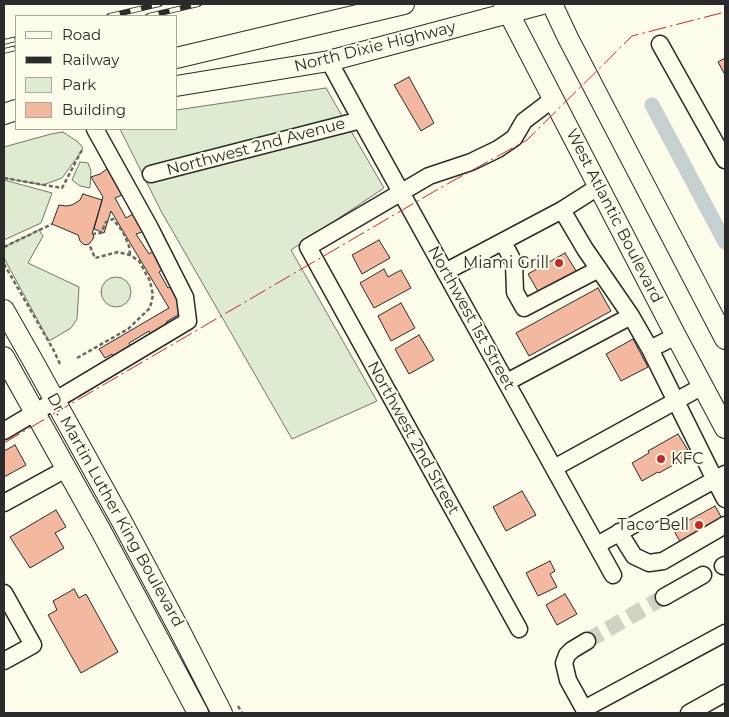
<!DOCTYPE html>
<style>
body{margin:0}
#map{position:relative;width:729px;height:717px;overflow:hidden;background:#fdfbea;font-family:Montserrat,sans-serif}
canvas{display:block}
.frame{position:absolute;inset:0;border:5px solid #2b2b2b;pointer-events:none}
.legend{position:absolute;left:15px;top:15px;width:162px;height:115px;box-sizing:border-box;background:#fdfbea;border:1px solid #a9a89e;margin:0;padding:6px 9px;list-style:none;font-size:15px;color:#2b2b2b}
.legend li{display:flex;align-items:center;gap:10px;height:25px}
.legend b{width:25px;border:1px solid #a9a89e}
</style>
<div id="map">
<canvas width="729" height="717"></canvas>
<div class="frame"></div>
<ul class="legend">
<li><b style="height:6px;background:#fdfbea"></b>Road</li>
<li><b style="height:6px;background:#2b2b2b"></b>Railway</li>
<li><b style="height:14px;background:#deebd1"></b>Park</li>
<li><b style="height:14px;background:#f2b8a0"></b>Building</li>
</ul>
</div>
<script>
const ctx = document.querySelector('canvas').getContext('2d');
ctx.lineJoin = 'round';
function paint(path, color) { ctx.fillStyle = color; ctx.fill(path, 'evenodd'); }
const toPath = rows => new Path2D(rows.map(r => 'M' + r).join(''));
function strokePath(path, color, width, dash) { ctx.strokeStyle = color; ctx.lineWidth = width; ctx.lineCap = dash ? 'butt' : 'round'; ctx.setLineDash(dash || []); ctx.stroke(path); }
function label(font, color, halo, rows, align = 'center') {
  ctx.font = font + ' Montserrat,sans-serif'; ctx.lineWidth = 4; ctx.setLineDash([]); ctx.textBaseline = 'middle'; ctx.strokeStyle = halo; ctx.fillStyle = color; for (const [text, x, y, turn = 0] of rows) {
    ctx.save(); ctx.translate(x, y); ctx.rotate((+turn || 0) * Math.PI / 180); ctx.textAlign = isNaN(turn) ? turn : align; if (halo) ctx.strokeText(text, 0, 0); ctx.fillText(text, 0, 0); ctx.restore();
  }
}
const green = toPath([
 [326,88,384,188,291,250,377,401,292,439,161,211,120,129,176,129,176,110,326,88],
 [63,132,78,142,83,148,79,155,62,178,43,185,4,178,4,147,51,134,63,132],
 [80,162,88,163,91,171,90,188,80,186,72,180,80,162],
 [4,180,52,193,41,223,4,240,4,180],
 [39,230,43,236,28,263,79,287,77,319,71,328,49,341,4,258,4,247,39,230],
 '101 292a15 15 0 1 1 30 0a15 15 0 1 1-30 0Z'
]);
const canal = toPath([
 [652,105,725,242]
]);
const building = toPath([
 [725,58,725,75,718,62,725,58],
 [409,77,434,123,421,131,394,85,409,77],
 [107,169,122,195,115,198,126,218,136,212,142,232,136,234,149,254,158,249,164,269,159,272,168,288,178,283,183,312,166,322,171,329,153,339,149,331,129,343,135,354,116,360,112,354,105,358,99,349,169,308,111,211,104,233,94,229,103,197,91,177,100,174,107,169],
 [83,194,102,200,92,234,94,236,93,239,89,244,86,245,83,244,80,241,78,235,52,224,59,205,66,206,72,205,80,200,83,194],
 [379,240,390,258,362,274,352,255,379,240],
 [565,253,578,274,540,295,528,274,565,253],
 [384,269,388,277,401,270,411,288,374,308,360,283,384,269],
 [598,288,611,311,529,356,516,333,598,288],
 [401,303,415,328,391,341,378,316,401,303],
 [419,335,434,360,409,374,395,349,419,335],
 [633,339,648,367,621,381,606,354,633,339],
 [678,434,691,455,659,473,658,472,642,481,632,463,649,453,648,451,678,434],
 [15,445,26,465,4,477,4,451,15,445],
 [522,491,536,515,506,531,493,507,522,491],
 [715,506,724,522,682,545,673,529,715,506],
 [56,510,66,527,55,533,64,548,30,568,10,537,56,510],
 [550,561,555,571,550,574,557,587,538,596,526,573,550,561],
 [74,589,79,598,86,594,118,652,81,673,48,615,57,610,53,601,74,589],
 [565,594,577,614,557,625,546,605,565,594]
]);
const minorTunnel = toPath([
 [587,641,664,597]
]);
const path = toPath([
 [4,178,62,188,83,148],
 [92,234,101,233,106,222,113,219,123,232,129,246,130,255],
 [4,247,52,224],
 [4,264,53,349,60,364],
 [77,358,128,329,150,308,153,295,150,281,139,261,130,255,118,252,95,258,89,244],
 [238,706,242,713]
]);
const minor = toPath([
 [660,44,725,160],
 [329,61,361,120,613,575],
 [151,174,361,120],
 [562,210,585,249,631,316,650,349,715,480,725,499],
 [503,242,514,263,515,292,524,308,599,269],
 [445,272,562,210,598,187],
 [650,349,676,336],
 [507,382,631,316],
 [4,431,188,321,185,297,150,228,95,129],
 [554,468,703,386],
 [4,503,66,469],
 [619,532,634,556,649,563,663,561,725,525],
 [597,545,725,474],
 [723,566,725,565],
 [4,593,33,645,4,661],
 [664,597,703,575],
 [519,629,308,247,429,176,471,162,498,149,514,138,524,121,553,99],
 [587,641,572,650,567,655,564,663,568,680,584,709,725,633],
 [689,713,725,693]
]);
const major = toPath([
 [504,4,676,336,725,428],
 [552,4,568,38,725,339],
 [176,58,404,4],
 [176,86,329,61,542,4],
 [4,114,16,110],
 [4,310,33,361,121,520,179,629,222,713],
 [4,357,101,531,198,713]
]);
const rail = toPath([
 [109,16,160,4],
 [148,16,199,4],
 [4,42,16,39],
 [4,51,16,48]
]);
const power = toPath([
 [4,443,440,188,527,140,632,36,725,12]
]);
const markers = [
 [559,263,5,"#c62828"],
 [661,459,5,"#c62828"],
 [699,525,5,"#c62828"]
];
const streetNames = [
 ["North Dixie Highway",375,47,-14],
 ["Northwest 2nd Avenue",256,147,-15],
 ["West Atlantic Boulevard",614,216,63],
 ["Northwest 1st Street",471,318,61],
 ["Northwest 2nd Street",413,438,61],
 ["Dr. Martin Luther King Boulevard",115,510,61]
];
const poiNames = [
 ["Miami Grill",549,263],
 ["KFC",671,459,"left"],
 ["Taco Bell",689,525]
];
paint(green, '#deebd1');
strokePath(green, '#74746e', 1);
strokePath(canal, '#c7d0d0', 15);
paint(building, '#f2b8a0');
strokePath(building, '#2b2b2b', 1);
strokePath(minorTunnel, '#d3d1c4', 16, [16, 8]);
strokePath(minor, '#2b2b2b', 19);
strokePath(major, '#2b2b2b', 22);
strokePath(path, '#6a6964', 2.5, [4, 2.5]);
strokePath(minor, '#fdfbea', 16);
strokePath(major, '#fdfbea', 20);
strokePath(rail, '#2b2b2b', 5.5);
strokePath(rail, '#fdfbea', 4, [11]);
strokePath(power, '#c62828', 1, [18, 4, 2.5, 4]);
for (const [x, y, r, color] of markers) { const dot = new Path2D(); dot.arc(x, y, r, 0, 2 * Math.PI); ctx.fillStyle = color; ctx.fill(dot); strokePath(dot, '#fdfbea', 2); }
label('16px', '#2b2b2b', '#fdfbea', streetNames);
label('16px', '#2b2b2b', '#fdfbea', poiNames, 'right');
</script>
